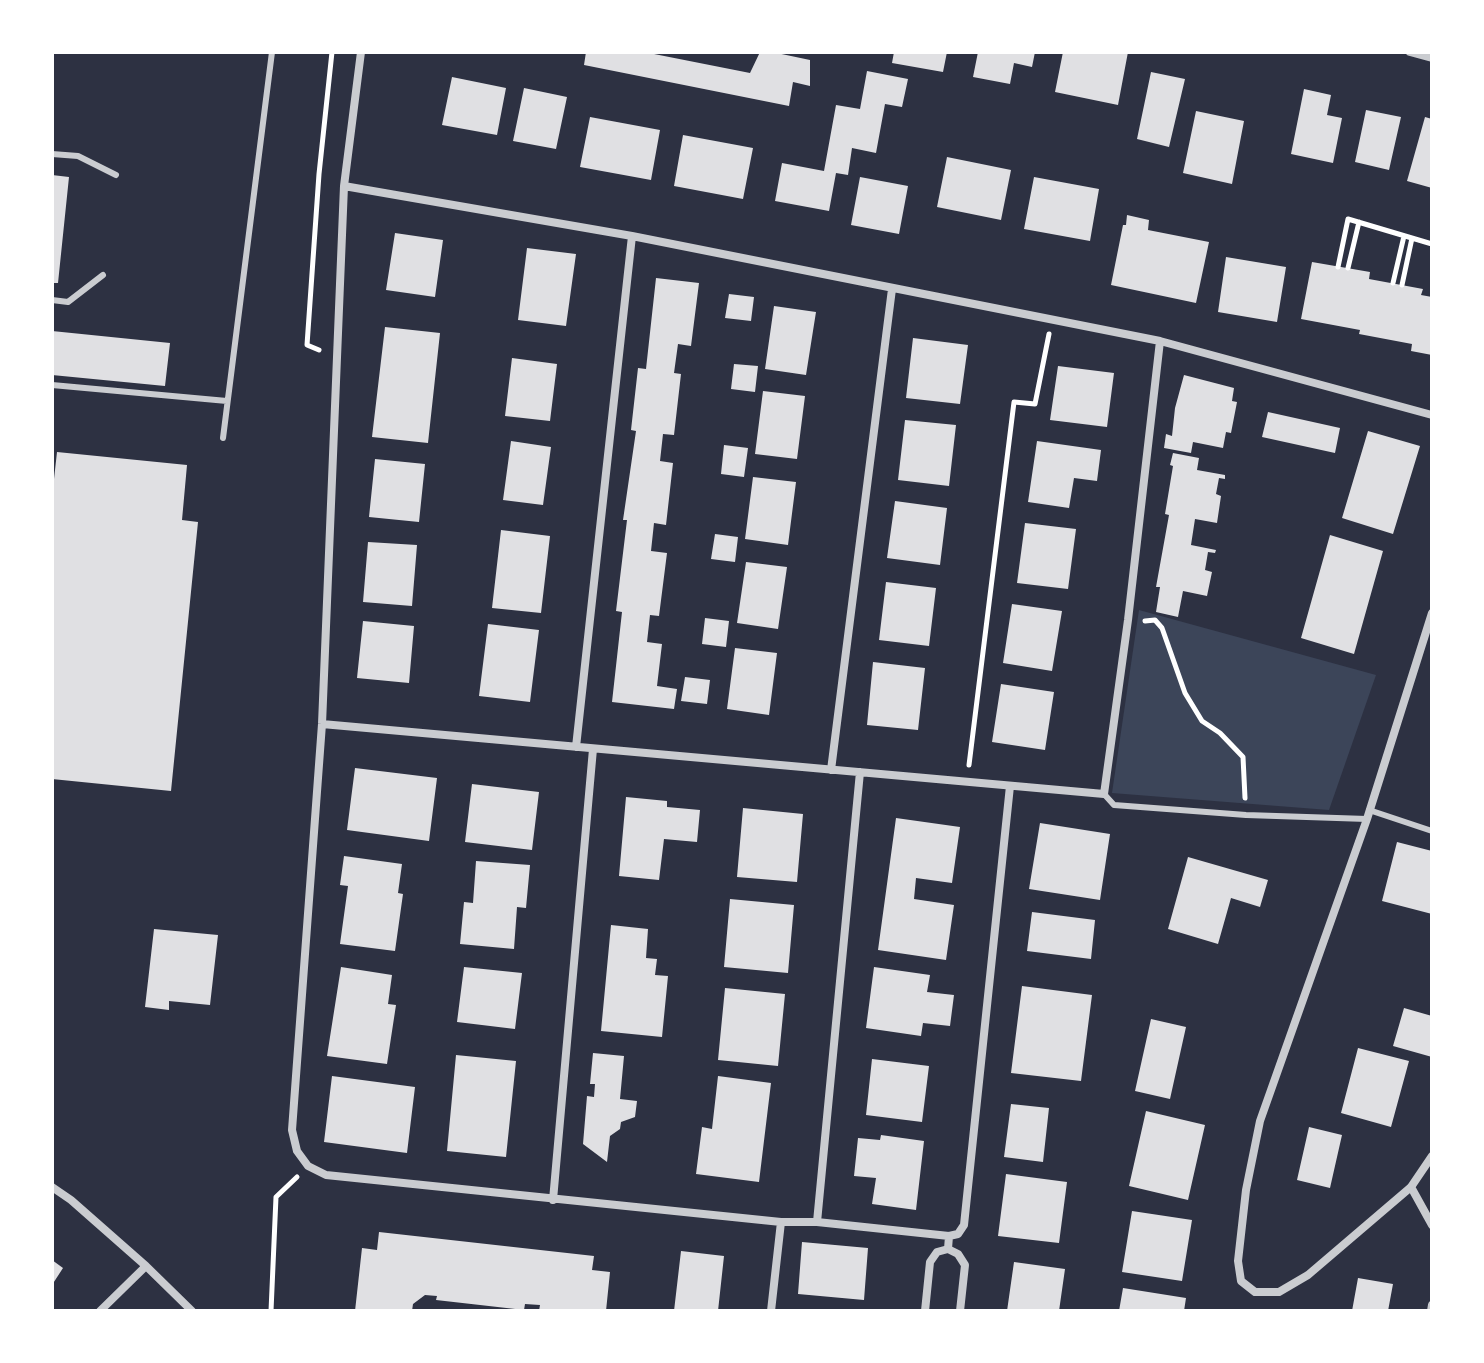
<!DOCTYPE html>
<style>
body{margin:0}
#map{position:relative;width:1484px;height:1363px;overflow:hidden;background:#2d3142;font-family:Lato,sans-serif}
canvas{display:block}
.frame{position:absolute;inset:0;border:54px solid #fff;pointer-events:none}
</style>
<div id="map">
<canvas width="1484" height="1363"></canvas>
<div class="frame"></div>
</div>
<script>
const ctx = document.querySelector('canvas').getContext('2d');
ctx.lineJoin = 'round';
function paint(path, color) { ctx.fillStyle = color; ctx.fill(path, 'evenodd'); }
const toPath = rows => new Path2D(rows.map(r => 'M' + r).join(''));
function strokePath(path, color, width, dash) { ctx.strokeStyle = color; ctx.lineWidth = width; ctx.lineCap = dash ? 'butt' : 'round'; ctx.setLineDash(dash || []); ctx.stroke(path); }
const green = toPath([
 [1139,610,1376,675,1329,810,1112,793]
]);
const building = toPath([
 [586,52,644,52,750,73,760,52,772,52,810,60,810,86,793,82,789,106,584,65],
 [894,52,947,52,943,72,892,63],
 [978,52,1035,52,1032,67,1014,63,1010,84,973,77],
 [1063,52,1128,52,1118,105,1055,92],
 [867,71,908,79,902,107,885,104,876,153,852,148,848,175,836,173,829,211,775,201,782,163,824,171,836,105,860,109],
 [1151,72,1185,79,1169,147,1137,139],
 [452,77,506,88,497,135,442,125],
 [524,88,567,97,556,149,513,141],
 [1304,89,1331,95,1327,115,1342,118,1333,163,1291,154],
 [1366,110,1401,117,1389,170,1355,162],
 [1196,111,1244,121,1232,184,1183,173],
 [590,117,660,130,651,180,580,167],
 [1425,117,1432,119,1432,188,1407,181],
 [683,135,753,148,743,199,674,186],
 [947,157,1011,170,1001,220,937,207],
 [52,175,69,177,58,283,52,283],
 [860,177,908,186,899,234,851,225],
 [1034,177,1099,189,1090,241,1024,229],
 [1127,215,1149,220,1148,230,1209,242,1196,303,1111,285,1123,225,1126,225],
 [395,233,443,240,435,297,386,290],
 [527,248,576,254,566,326,518,320],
 [1226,257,1286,267,1277,322,1218,312],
 [1312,262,1370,272,1369,279,1423,289,1421,295,1432,297,1432,355,1411,351,1412,344,1359,334,1360,330,1301,319],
 [656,278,699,283,691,346,678,344,674,373,681,374,674,435,663,434,660,461,673,463,666,525,654,523,651,551,667,553,659,616,650,615,647,642,662,644,657,686,677,689,674,709,612,702,622,612,616,611,627,520,623,520,636,431,631,430,638,368,646,369],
 [729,294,754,297,751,321,725,318],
 [774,306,816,312,806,375,765,369],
 [385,327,440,333,428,443,372,437],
 [52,331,170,343,165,386,52,375],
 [913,338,968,345,960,404,906,398],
 [512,358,557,364,550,421,505,416],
 [734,364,758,366,755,392,731,389],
 [1058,366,1114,373,1107,427,1050,420],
 [1184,375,1234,388,1232,401,1237,402,1231,433,1226,432,1223,448,1193,442,1191,453,1164,448,1166,434,1172,436,1175,408],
 [763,391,805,396,797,459,755,454],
 [1268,412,1340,428,1335,453,1262,437],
 [905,420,956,425,949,486,898,480],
 [1368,431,1420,446,1393,534,1342,518],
 [511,441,551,447,543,505,503,500],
 [1037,441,1101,450,1097,481,1074,478,1069,508,1028,502],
 [724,445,748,448,744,477,721,474],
 [57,452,187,465,182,520,198,522,171,791,52,779,52,497],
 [1173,453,1199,458,1197,470,1225,475,1225,479,1219,478,1216,494,1221,496,1217,523,1195,519,1191,545,1216,550,1215,553,1208,552,1205,570,1212,572,1207,596,1183,591,1178,617,1156,612,1160,587,1156,587,1169,515,1165,514,1173,466,1170,465],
 [375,459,425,464,419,522,369,517],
 [753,477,796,482,788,545,745,539],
 [895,501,947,508,940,565,887,558],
 [1025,523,1076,529,1068,589,1017,583],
 [501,530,550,536,541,613,492,608],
 [715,534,738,537,735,562,711,559],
 [1330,535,1383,551,1354,654,1301,638],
 [368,542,417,545,412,606,363,602],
 [746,562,787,567,778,629,737,623],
 [886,582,936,588,929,646,879,640],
 [1012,604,1062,611,1052,671,1003,663],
 [705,618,729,621,726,647,702,644],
 [363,621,414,626,409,683,357,678],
 [488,624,539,630,530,702,479,696],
 [735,648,777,653,769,715,727,709],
 [873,662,925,668,918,730,867,725],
 [685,677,710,680,707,704,681,701],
 [1001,684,1054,692,1045,750,992,742],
 [355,768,437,778,429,841,347,830],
 [472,784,539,792,532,850,465,842],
 [626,797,667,801,667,807,700,810,697,842,664,839,659,880,619,876],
 [743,808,803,814,797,882,737,877],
 [896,818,960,827,952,883,916,878,914,899,954,905,946,960,878,950],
 [1040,823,1110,834,1100,900,1029,889],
 [1397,842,1432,851,1432,914,1382,901],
 [344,856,402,864,398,893,403,894,395,951,340,944,348,886,340,885],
 [1188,857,1268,880,1260,907,1231,898,1218,944,1168,929],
 [476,861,530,865,526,908,517,907,514,949,460,944,464,902,473,903],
 [730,899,794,905,788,973,724,967],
 [1032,912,1095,920,1091,959,1027,951],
 [611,925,648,929,646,958,657,959,655,975,668,976,662,1037,601,1031],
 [154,929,218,935,210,1005,169,1001,169,1010,145,1007],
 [341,967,392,975,388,1004,396,1005,387,1064,327,1056],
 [464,967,522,973,515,1029,457,1022],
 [874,967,930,975,927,992,954,995,950,1026,923,1023,921,1036,866,1028],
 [1022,986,1092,995,1081,1081,1011,1073],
 [725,988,785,994,778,1066,718,1060],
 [1404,1008,1432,1016,1432,1057,1393,1046],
 [1151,1019,1186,1027,1170,1099,1135,1091],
 [1358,1048,1409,1061,1391,1127,1341,1113],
 [593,1053,624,1056,620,1099,637,1101,635,1117,621,1122,620,1129,610,1136,607,1162,583,1144,587,1096,594,1097,595,1084,590,1084],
 [456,1055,516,1061,506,1157,447,1151],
 [872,1059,929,1066,922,1122,866,1115],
 [332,1076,415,1087,407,1153,324,1142],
 [718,1076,771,1083,759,1182,696,1174,702,1127,712,1129],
 [1011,1104,1049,1108,1043,1162,1004,1157],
 [1146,1111,1205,1125,1188,1200,1129,1186],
 [1309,1127,1342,1135,1330,1188,1297,1180],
 [881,1135,924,1141,916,1210,872,1204,876,1178,854,1176,858,1138,880,1140],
 [1006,1174,1067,1182,1059,1243,998,1236],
 [1132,1211,1192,1220,1182,1281,1122,1272],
 [379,1232,594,1256,592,1270,610,1272,606,1311,539,1311,540,1305,525,1304,524,1310,436,1300,437,1296,425,1295,413,1304,412,1311,355,1311,362,1248,377,1250],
 [802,1242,868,1248,864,1300,798,1294],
 [681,1251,724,1256,718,1311,674,1311],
 [52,1260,63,1268,52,1285],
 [1014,1262,1065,1269,1059,1311,1007,1311],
 [1358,1278,1393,1284,1388,1311,1352,1311],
 [1123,1288,1186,1298,1184,1311,1119,1311]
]);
const path = toPath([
 [1338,267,1348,219,1432,244],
 [1348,268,1359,222],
 [1393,283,1404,236],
 [1402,285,1412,238],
 [319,350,307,345,319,174,332,52],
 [1145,621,1155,620,1162,628,1185,693,1202,721,1220,733,1243,757,1245,798],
 [969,765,1014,402,1035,404,1049,334],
 [271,1311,276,1197,297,1177]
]);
const service = toPath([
 [52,154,78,156,116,175],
 [52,300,68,302,103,275],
 [52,385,227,401],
 [223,438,272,52],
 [1104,794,1114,805,1246,815,1367,819],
 [1369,810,1432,831]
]);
const minor = toPath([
 [361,52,344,186,322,724,292,1130,297,1151,308,1166,326,1175,781,1222,817,1222,949,1236],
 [1410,52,1432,58],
 [344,186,632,236,1160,341,1432,415],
 [1432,613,1367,819,1260,1121,1246,1190,1238,1261,1241,1281,1255,1292,1279,1292,1308,1275,1411,1187,1432,1156],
 [322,724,1104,794,1128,620,1160,341],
 [576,747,632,236],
 [831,770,892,289],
 [52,1187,71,1200,146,1266,192,1311],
 [1411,1187,1432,1225],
 [553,1200,593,749],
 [817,1222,860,772],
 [948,1249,949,1236,958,1234,964,1225,1010,786],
 [100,1311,146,1266],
 [771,1311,781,1222],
 [925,1311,930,1262,937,1252,948,1249,958,1254,965,1265,960,1311],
 [1431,1311,1432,1305]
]);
paint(green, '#3c4559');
paint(building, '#e0e0e3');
strokePath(path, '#fff', 5);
strokePath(service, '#caccd0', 6);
strokePath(minor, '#caccd0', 8);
</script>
